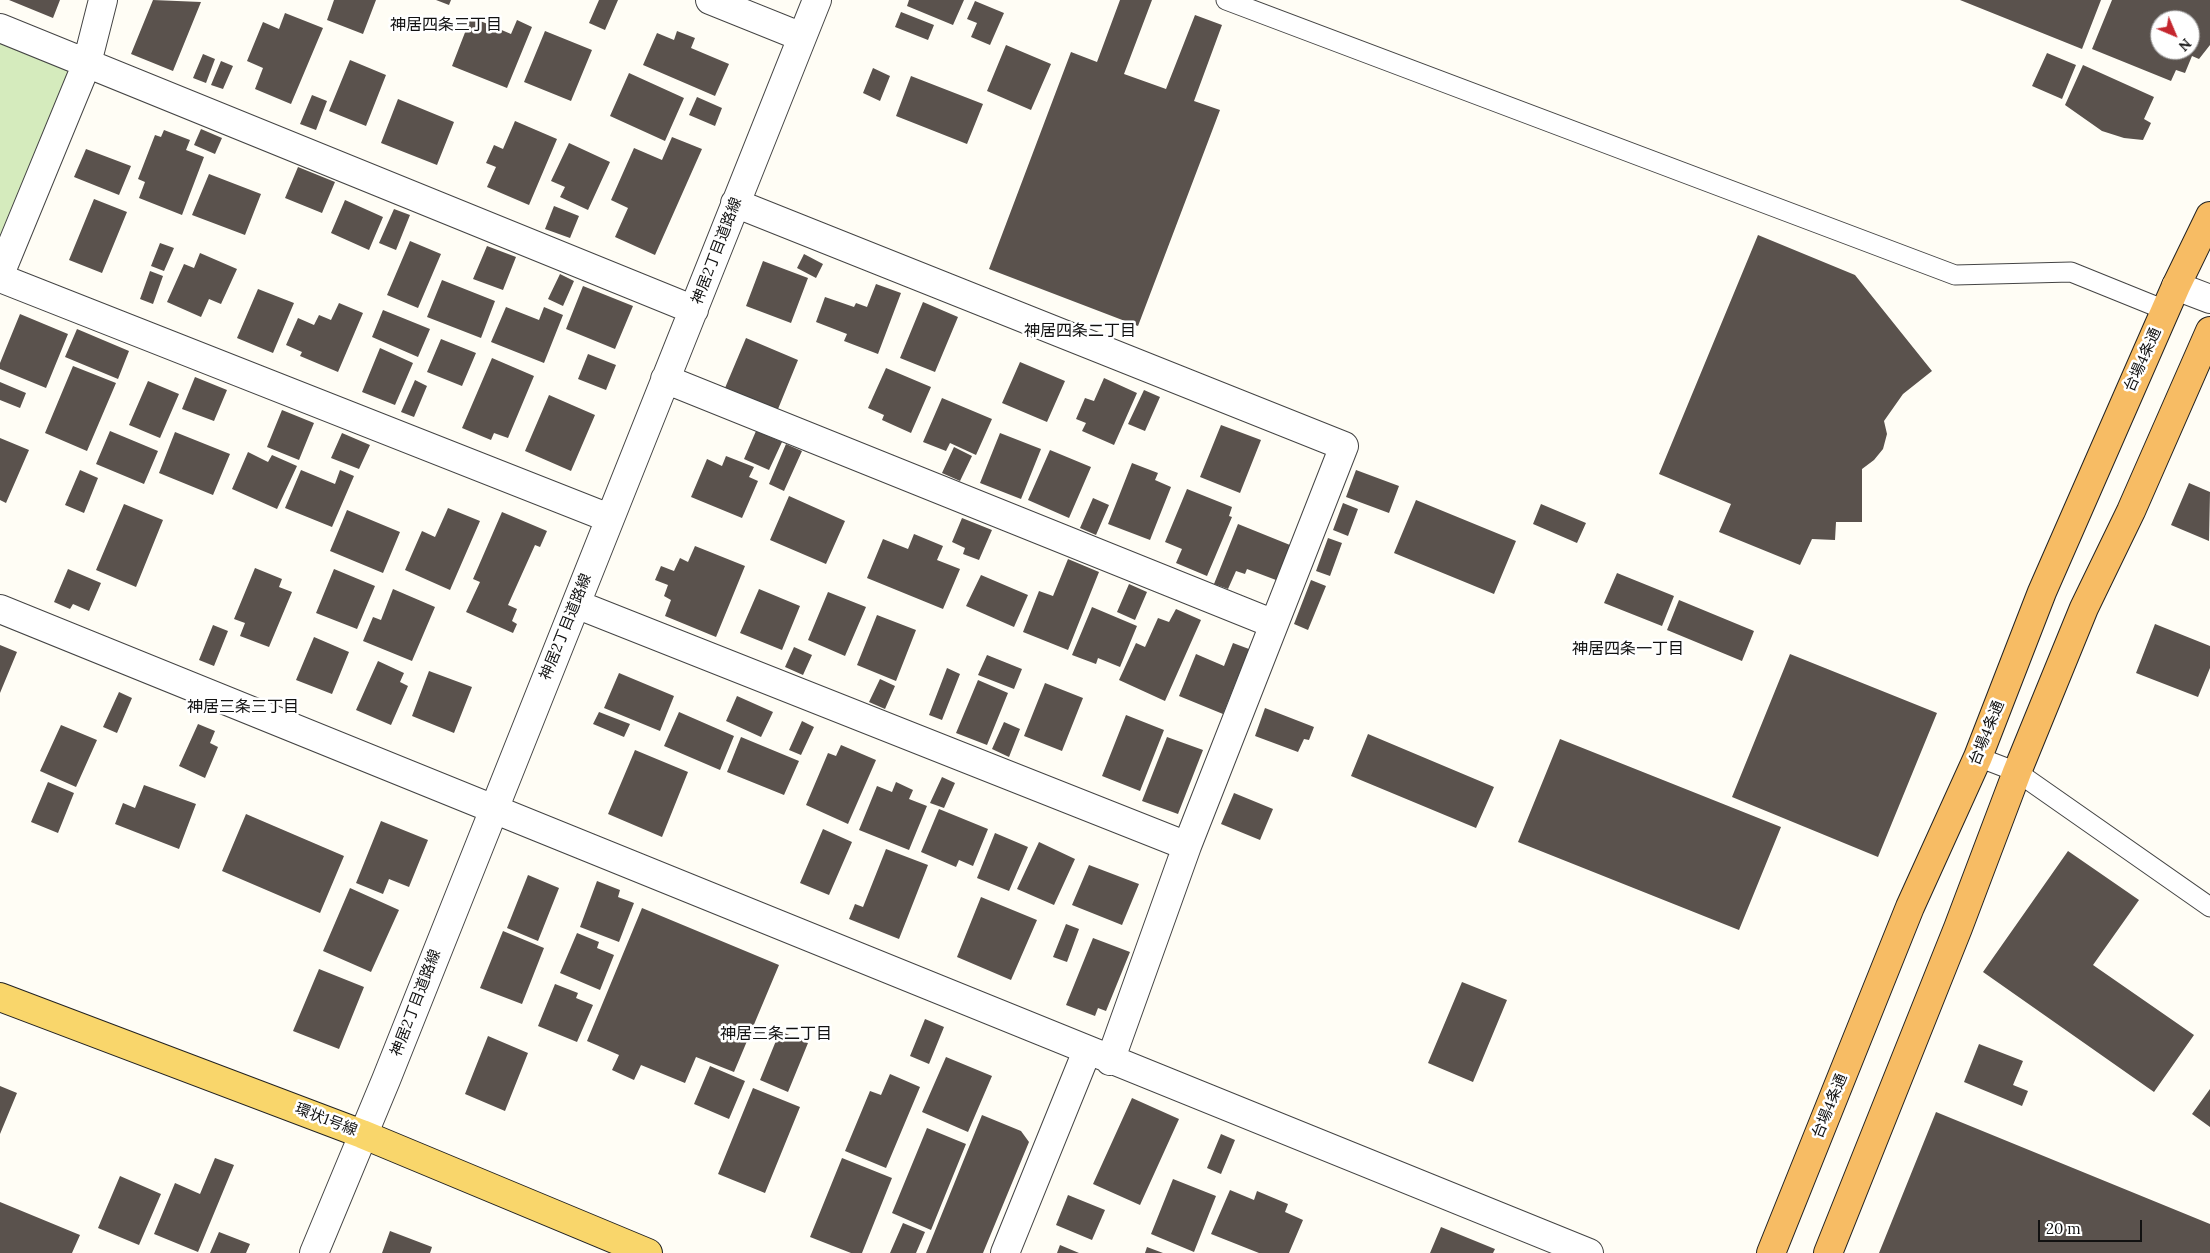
<!DOCTYPE html>
<meta charset="utf-8">
<style>
body{margin:0}
#map{position:relative;width:2210px;height:1253px;overflow:hidden;background:#fffdf5;font-family:Lora,serif}
canvas{display:block}
.north{position:absolute;left:2150px;top:10px;width:50px;height:50px;box-sizing:border-box;background:#fff;border:1px solid #a0a0a0;border-radius:50%;rotate:135deg;font-size:14px;font-weight:700;line-height:20px;text-align:center;color:#111}
.north::after{content:'';display:block;margin:auto;width:18px;height:22px;background:#c4262e;clip-path:polygon(50% 0,100% 100%,50% 72%,0 100%)}
.scale{position:absolute;left:2038px;top:1220px;width:104px;height:22px;box-sizing:border-box;border:2px solid #111;border-top:0;padding-left:6px;font-size:15px;line-height:18px;white-space:nowrap;color:#111;-webkit-text-stroke:4px #fff;paint-order:stroke}
</style>
<div id="map">
<canvas width="2210" height="1253"></canvas>
<div class="north">N</div>
<div class="scale">20 m</div>
</div>
<script>
const ctx = document.querySelector('canvas').getContext('2d');
ctx.lineJoin = 'round';
function paint(path, color) { ctx.fillStyle = color; ctx.fill(path, 'evenodd'); }
const toPath = rows => new Path2D(rows.map(r => 'M' + r).join(''));
function strokePath(path, color, width, dash) { ctx.strokeStyle = color; ctx.lineWidth = width; ctx.lineCap = dash ? 'butt' : 'round'; ctx.setLineDash(dash || []); ctx.stroke(path); }
function label(font, color, halo, rows, align = 'center') {
  ctx.font = font + ' Lora,"Noto Sans JP",serif'; ctx.lineWidth = 5; ctx.setLineDash([]); ctx.textBaseline = 'middle'; ctx.strokeStyle = halo; ctx.fillStyle = color; for (const [text, x, y, turn = 0] of rows) {
    ctx.save(); ctx.translate(x, y); ctx.rotate((+turn || 0) * Math.PI / 180); ctx.textAlign = isNaN(turn) ? turn : align; if (halo) ctx.strokeText(text, 0, 0); ctx.fillText(text, 0, 0); ctx.restore();
  }
}
const green = toPath([
 [0,28,87,63,0,274]
]);
const building = toPath([
 [9,0,60,0,53,18],
 [153,0,201,2,173,71,131,54],
 [334,0,376,0,363,34,327,20],
 [436,0,451,0,449,5],
 [599,0,618,0,605,30,589,23],
 [909,0,964,0,953,25,907,6],
 [1120,0,1152,0,1124,74,1166,89,1195,15,1222,25,1194,101,1220,110,1138,326,989,269,1071,52,1097,62],
 [1960,0,2101,0,2082,49],
 [2112,0,2210,0,2210,45,2199,59,2192,56,2185,73,2176,70,2171,81,2092,49],
 [2160,20,2190,20,2190,50,2160,50],
 [975,1,1004,13,990,45,971,37,977,23,967,19],
 [901,12,934,25,928,40,895,27],
 [285,13,323,28,291,104,255,89,263,68,247,61,263,22,279,29],
 [471,17,511,34,517,20,532,27,507,88,452,66],
 [545,31,592,50,571,101,524,82],
 [677,31,695,38,691,48,729,64,715,96,643,65,657,33,674,40],
 [1006,45,1051,64,1031,110,987,91],
 [2047,53,2076,65,2062,99,2032,86],
 [203,54,215,59,206,83,193,78],
 [350,60,386,75,366,126,329,111],
 [221,61,233,66,223,89,211,85],
 [2083,65,2154,97,2144,119,2151,123,2143,140,2124,138,2102,131,2065,105],
 [873,68,890,76,880,101,863,93],
 [629,73,684,98,665,141,610,116],
 [911,76,983,104,967,144,896,116],
 [312,95,327,101,316,130,300,124],
 [697,97,722,108,715,126,689,115],
 [398,99,454,122,437,165,381,143],
 [515,121,557,139,529,205,487,187,496,167,486,163,494,145,503,149],
 [201,129,222,138,215,154,194,145],
 [164,130,190,140,186,150,204,157,182,215,139,198,145,182,138,179,155,135,161,137],
 [672,137,702,149,655,255,615,237,628,208,611,200,634,148,662,160],
 [569,143,610,162,588,210,560,197,565,187,551,181],
 [86,149,131,166,119,195,74,177],
 [298,167,335,182,322,213,285,198],
 [209,174,261,194,245,235,192,215],
 [94,199,127,212,102,273,69,260],
 [345,200,383,217,369,250,331,233],
 [554,206,579,216,570,238,545,229],
 [394,209,410,215,396,250,379,243],
 [1758,235,1855,275,1932,371,1903,394,1884,421,1887,434,1883,449,1874,460,1862,469,1862,522,1836,522,1835,540,1812,539,1800,565,1719,532,1731,504,1659,474],
 [410,241,441,254,418,308,387,295],
 [160,243,174,248,164,271,151,266],
 [487,246,516,257,503,290,473,279],
 [200,253,237,269,221,304,209,299,201,317,167,302,184,264,194,268],
 [804,254,823,264,816,278,797,268],
 [763,261,808,278,791,323,746,306],
 [150,271,163,276,153,304,140,299],
 [560,274,574,281,563,306,548,299],
 [442,280,495,301,481,338,427,317],
 [876,284,901,293,878,354,844,341,847,334,816,322,825,297,854,307,856,303,867,307],
 [583,286,633,306,615,349,566,329],
 [258,289,294,303,273,353,237,338],
 [923,302,958,317,935,372,900,358],
 [339,303,363,313,338,372,300,356,302,352,286,345,298,318,314,325,319,315,331,320],
 [506,307,539,320,544,307,563,315,544,363,491,342],
 [383,310,430,329,418,357,372,337],
 [20,314,68,334,46,388,0,369,0,363],
 [77,329,129,351,118,379,65,357],
 [746,338,798,360,778,409,725,388],
 [441,339,476,353,462,386,427,372],
 [380,348,413,363,395,405,362,392],
 [588,354,616,365,606,390,578,379],
 [492,358,534,376,508,438,494,433,491,440,462,428],
 [1020,362,1065,381,1047,422,1002,403],
 [73,366,116,383,87,451,45,433],
 [886,368,931,387,911,433,882,420,884,415,868,408],
 [195,377,227,390,214,421,182,409],
 [1104,378,1137,393,1114,445,1082,431,1086,423,1076,419,1085,398,1094,401],
 [415,380,427,386,414,417,401,412],
 [148,381,179,394,160,438,129,425],
 [0,382,26,393,20,408,0,400],
 [1144,390,1160,397,1145,431,1128,424],
 [549,395,595,415,571,471,525,451],
 [942,398,992,419,976,455,950,443,946,451,923,442],
 [282,410,314,423,299,460,267,447],
 [1221,425,1261,440,1240,493,1200,477],
 [110,431,158,451,144,484,96,464],
 [756,431,782,442,769,470,744,459],
 [175,432,230,454,213,495,159,473],
 [342,433,370,445,359,469,331,458],
 [1000,433,1041,449,1021,499,980,483],
 [0,438,29,450,6,503,0,500],
 [786,444,802,451,784,491,769,484],
 [954,447,972,456,960,481,942,473],
 [1050,450,1091,467,1069,518,1028,500],
 [248,452,268,462,272,455,297,466,277,509,232,489],
 [726,456,754,467,749,477,758,481,742,518,691,497,707,459,722,466],
 [1132,463,1158,473,1155,480,1171,487,1150,540,1108,524],
 [80,470,98,478,84,513,65,505],
 [301,470,335,484,340,470,354,476,332,527,285,508],
 [1356,470,1399,486,1389,513,1346,497],
 [2189,483,2210,492,2209,541,2171,525],
 [1187,489,1232,507,1229,516,1232,517,1207,576,1176,563,1182,549,1165,542],
 [789,496,845,521,826,564,770,540],
 [1093,498,1109,505,1096,535,1080,528],
 [1416,500,1516,541,1494,594,1394,553],
 [1343,503,1358,509,1348,536,1333,530],
 [124,504,163,520,136,587,96,570],
 [1541,504,1586,523,1577,543,1533,524],
 [448,508,480,521,450,590,405,570,422,531,435,537],
 [347,510,400,532,383,573,330,551],
 [502,512,547,531,540,547,535,545,508,605,517,609,512,621,517,624,513,633,466,612,480,582,473,579],
 [962,518,992,530,979,560,963,554,965,548,952,542],
 [1238,524,1290,545,1276,580,1247,569,1245,574,1236,571,1228,589,1214,584],
 [914,534,943,546,937,560,960,569,943,609,867,578,883,539,908,549],
 [1328,538,1342,543,1330,576,1316,571],
 [695,546,745,566,716,637,665,616,671,600,664,596,668,585,655,580,661,566,674,571,680,558,688,562],
 [1068,559,1099,572,1068,650,1023,632,1039,591,1053,596],
 [255,568,282,579,279,587,292,592,269,647,240,636,245,623,234,619],
 [68,569,101,583,89,611,73,604,70,609,54,602],
 [334,569,375,586,357,629,316,613],
 [1617,573,1674,596,1662,626,1604,603],
 [981,575,1028,595,1014,627,966,606],
 [1311,580,1326,586,1308,630,1294,624],
 [1129,584,1147,592,1135,620,1117,612],
 [393,589,435,607,412,661,363,641,373,617,381,620],
 [759,589,800,606,782,650,740,633],
 [828,592,866,607,845,656,808,640],
 [1679,600,1754,631,1742,661,1667,630],
 [1092,607,1137,626,1120,667,1098,658,1096,664,1072,655],
 [1176,609,1201,620,1165,701,1119,680,1136,643,1145,647,1158,618,1169,622],
 [877,615,916,630,896,681,857,665],
 [2155,624,2210,646,2210,668,2198,697,2136,673],
 [213,625,228,631,214,666,199,660],
 [314,637,349,652,332,694,296,680],
 [1233,643,1249,649,1223,714,1179,696,1196,654,1224,666],
 [0,645,17,652,0,693],
 [794,647,812,655,803,675,785,667],
 [1790,654,1937,713,1878,857,1732,797],
 [987,655,1022,669,1014,689,978,675],
 [378,661,404,673,400,682,408,686,391,725,356,710],
 [947,668,960,674,942,720,929,715],
 [429,671,472,687,454,733,412,716],
 [619,673,674,696,660,731,604,708],
 [880,679,895,686,885,709,869,702],
 [978,680,1008,693,987,745,956,733],
 [1045,683,1083,698,1062,751,1024,736],
 [119,692,132,698,117,733,103,727],
 [737,696,773,712,761,737,726,721],
 [1265,708,1314,727,1309,740,1304,739,1298,752,1255,736],
 [599,712,630,724,624,737,593,724],
 [679,712,734,736,720,770,664,746],
 [1126,715,1164,730,1140,791,1102,776],
 [802,721,814,727,801,755,789,750],
 [1004,722,1020,729,1009,757,992,749],
 [198,724,215,731,210,743,218,747,205,778,179,766],
 [61,725,97,740,76,787,40,771],
 [1368,734,1494,787,1476,828,1351,776],
 [741,737,799,761,784,795,727,772],
 [1167,737,1203,750,1178,814,1142,801],
 [1560,739,1781,827,1739,930,1518,842],
 [841,745,876,760,848,824,806,805,828,753,836,756],
 [635,750,688,772,662,837,608,814],
 [942,777,955,783,944,808,930,803],
 [48,782,74,793,58,833,31,822],
 [896,782,913,790,909,799,927,806,909,850,859,830,877,786,892,792],
 [144,785,196,804,179,849,115,824,123,803,135,808],
 [1234,793,1273,809,1260,840,1221,824],
 [939,809,988,829,973,866,959,860,956,867,921,852],
 [246,814,344,856,320,913,222,871],
 [381,821,428,840,409,887,389,879,383,894,356,883],
 [823,829,852,842,829,895,800,883],
 [995,833,1028,847,1009,891,977,878],
 [1039,842,1075,859,1054,905,1017,889],
 [886,849,928,865,899,939,849,919,855,904,863,907],
 [2068,851,2139,900,2093,965,2194,1035,2154,1092,1983,972],
 [1089,865,1139,884,1122,925,1072,905],
 [528,875,559,888,538,941,507,928],
 [597,881,620,890,618,897,634,903,619,942,580,927],
 [350,888,399,910,371,972,323,951],
 [981,897,1037,920,1011,980,957,957],
 [642,908,779,965,734,1072,696,1057,685,1083,641,1065,634,1080,612,1070,619,1055,587,1041],
 [1066,924,1079,929,1067,962,1053,957],
 [503,931,544,948,522,1004,480,988],
 [577,933,599,942,597,948,614,955,600,990,560,973],
 [1093,938,1130,952,1106,1011,1098,1008,1095,1016,1066,1005],
 [319,969,364,987,339,1049,293,1031],
 [1462,982,1507,1000,1473,1082,1428,1063],
 [555,984,578,993,576,998,593,1005,577,1042,538,1026],
 [925,1019,944,1027,929,1064,910,1056],
 [780,1031,808,1043,788,1092,760,1080],
 [488,1036,528,1053,505,1111,465,1094],
 [1979,1044,2023,1061,2013,1085,2028,1091,2022,1106,1964,1082],
 [946,1057,992,1076,968,1132,922,1112],
 [710,1066,745,1081,729,1119,694,1104],
 [890,1074,920,1087,886,1168,845,1151,870,1091,881,1095],
 [0,1086,17,1093,0,1134],
 [753,1088,800,1107,765,1193,718,1174],
 [2210,1089,2210,1127,2192,1114],
 [1132,1098,1179,1119,1140,1205,1093,1184],
 [1936,1112,2210,1224,2210,1253,1879,1253],
 [982,1115,1021,1131,1029,1142,983,1253,926,1253],
 [927,1128,966,1144,931,1230,892,1213],
 [1221,1134,1235,1140,1221,1174,1207,1168],
 [215,1158,234,1165,198,1252,154,1234,175,1183,200,1194],
 [842,1158,892,1178,862,1253,851,1253,810,1237],
 [120,1176,161,1194,139,1245,98,1228],
 [1173,1179,1216,1196,1194,1252,1151,1234],
 [1230,1190,1254,1200,1257,1191,1288,1204,1285,1212,1303,1220,1289,1253,1259,1253,1211,1234],
 [1068,1195,1105,1210,1092,1240,1056,1225],
 [0,1202,80,1235,72,1253,0,1253],
 [903,1223,925,1232,916,1253,890,1253],
 [1441,1227,1495,1249,1493,1253,1430,1253],
 [390,1231,432,1247,430,1253,382,1253],
 [219,1232,250,1244,246,1253,210,1253],
 [1060,1245,1079,1253,1057,1253],
 [1147,1247,1163,1253,1145,1253]
]);
const service = toPath([
 [1226,0,1955,275,2071,272,2165,310],
 [1978,757,2017,772,2210,907]
]);
const minor = toPath([
 [710,0,802,37],
 [0,28,694,310],
 [735,203,1344,446,1187,846,1110,1061],
 [0,274,87,63,103,0],
 [0,278,609,518],
 [2176,286,2210,299],
 [665,379,1274,624],
 [576,604,1187,846],
 [0,609,1589,1253],
 [314,1253,386,1080,817,0],
 [1005,1253,1087,1051]
]);
const primary = toPath([
 [0,997,362,1134,648,1253]
]);
const trunk = toPath([
 [1771,1253,1910,907,1978,757,2042,592,2176,286,2210,216],
 [1828,1253,1958,928,2017,772,2084,608,2131,511,2210,331]
]);
const streetNames = [
 ["神居2丁目道路線",717,251,-69],
 ["台場4条通",2143,360,-66],
 ["神居2丁目道路線",566,627,-68],
 ["台場4条通",1987,733,-68],
 ["神居2丁目道路線",416,1003,-69],
 ["台場4条通",1830,1106,-68],
 ["環状1号線",326,1120,21]
];
const neighbourhoodNames = [
 ["神居四条三丁目",446,25],
 ["神居四条二丁目",1080,331],
 ["神居四条一丁目",1628,649],
 ["神居三条三丁目",243,707],
 ["神居三条二丁目",776,1034]
];
paint(green, '#d5ebbd');
paint(building, '#5a524d');
strokePath(service, '#444', 21);
strokePath(minor, '#444', 30);
strokePath(primary, '#222', 30);
strokePath(trunk, '#222', 30);
strokePath(service, '#fff', 19);
strokePath(minor, '#fff', 28);
strokePath(primary, '#f9d66b', 28);
strokePath(trunk, '#f7bc64', 28);
label('15px', '#111', '#fff', streetNames);
label('16px', '#111', '#fff', neighbourhoodNames);
</script>
